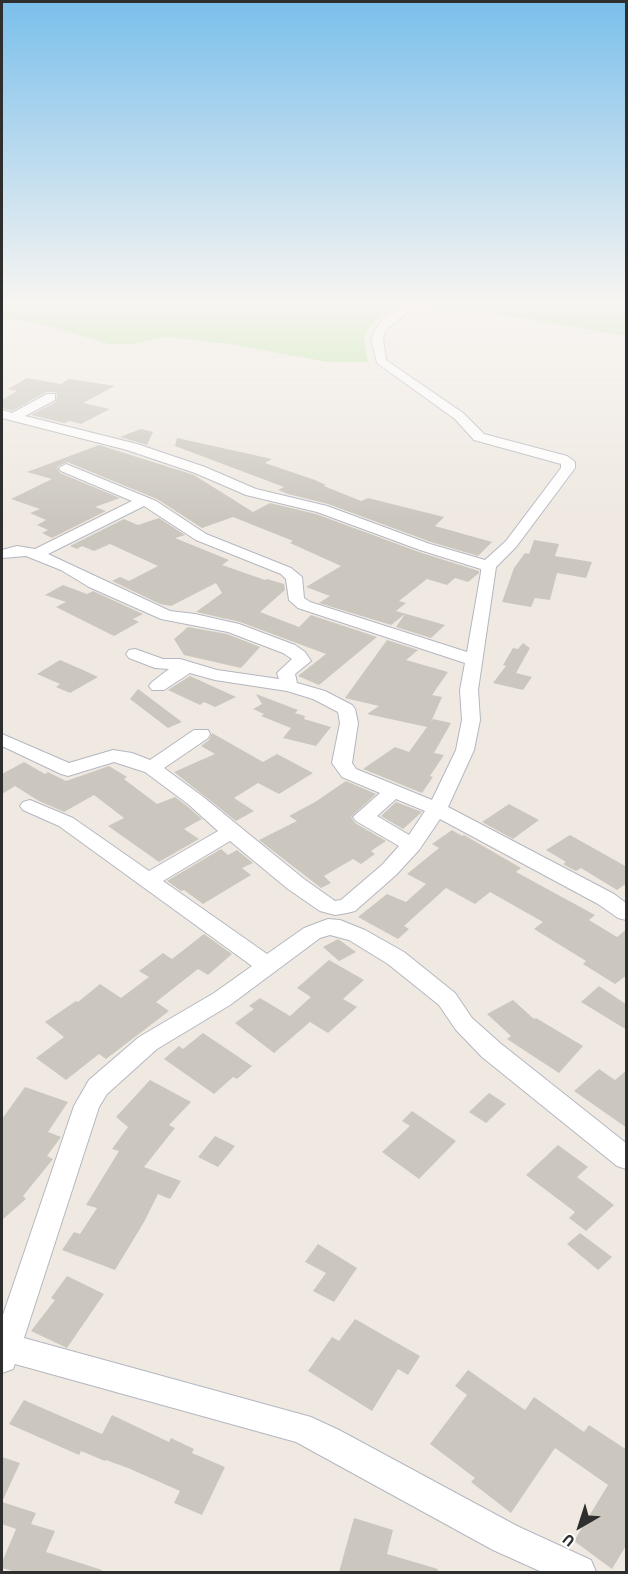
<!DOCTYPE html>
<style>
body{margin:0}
#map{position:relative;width:628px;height:1574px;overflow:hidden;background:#efe9e1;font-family:"Source Sans 3",sans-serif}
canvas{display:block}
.frame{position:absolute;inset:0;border:3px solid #2e2e2e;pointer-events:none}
.north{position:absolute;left:550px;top:1496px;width:60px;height:60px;-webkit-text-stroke:4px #fff;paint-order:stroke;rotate:219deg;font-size:16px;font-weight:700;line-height:24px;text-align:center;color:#2e2e2e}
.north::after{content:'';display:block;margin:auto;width:21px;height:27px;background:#2e2e2e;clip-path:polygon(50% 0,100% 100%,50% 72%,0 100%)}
</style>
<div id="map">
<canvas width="628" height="1574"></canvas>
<div class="frame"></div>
<div class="north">U</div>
</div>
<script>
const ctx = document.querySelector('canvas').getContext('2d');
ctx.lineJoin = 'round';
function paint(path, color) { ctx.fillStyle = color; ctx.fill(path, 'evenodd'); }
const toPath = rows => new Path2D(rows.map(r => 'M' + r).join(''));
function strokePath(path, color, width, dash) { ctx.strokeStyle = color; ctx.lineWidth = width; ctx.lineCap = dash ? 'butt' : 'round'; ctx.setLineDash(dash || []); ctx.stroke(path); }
const green = toPath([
 [2,301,626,301,626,336,484,312,400,303,374,322,369,329,364,338,368,362,328,362,229,344,166,337,133,344,108,344,38,323,5,319,2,321]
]);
const building = toPath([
 [27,378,61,384,69,379,115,386,83,403,110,409,81,424,70,421,64,423,31,415,56,402,57,394,55,392,46,392,12,411,2,408,2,400,17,391,8,389],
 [141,429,153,432,147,445,120,437],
 [177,438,272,459,265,463,315,480,326,485,324,486,361,501,368,498,444,517,435,526,492,542,478,556,431,542,328,504,288,494,278,490,284,487,175,446],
 [99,445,194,475,253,512,270,503,316,514,419,552,479,571,479,573,468,582,455,578,447,585,427,579,399,601,406,603,396,611,445,625,431,638,396,627,405,614,391,625,319,603,330,596,306,587,341,566,290,543,293,541,233,517,202,528,157,499,67,462,57,467,60,473,120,498,95,507,106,511,52,538,42,533,48,530,37,525,46,520,30,513,40,509,11,499,52,479,27,472],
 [159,518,185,535,175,538,229,560,222,565,265,580,267,579,284,584,285,590,260,612,299,627,311,615,377,637,319,685,298,676,326,654,240,622,196,612,222,593,216,583,171,606,160,604,112,581,120,577,129,581,158,566,110,544,94,551,82,546,77,549,70,546,124,519,138,525],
 [534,540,559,544,555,556,592,562,586,578,557,573,550,600,535,598,531,607,502,602,514,568,525,553,529,554],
 [63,585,87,594,93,591,143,614,133,619,139,622,114,636,56,607,66,602,45,595],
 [188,627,227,634,260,647,241,668,184,655,174,639],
 [387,640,418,650,406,660,448,672,432,695,442,697,431,722,433,719,451,723,434,753,444,755,430,776,433,777,422,793,363,769,395,747,409,752,427,727,367,714,379,706,345,698],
 [523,643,530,648,516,673,532,677,523,690,493,683,506,666,503,665,513,648,518,649],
 [60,660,83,670,98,677,70,693,56,687,60,684,37,674],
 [190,676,236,697,215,707,204,702,200,705,168,690],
 [138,689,182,722,168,728,130,699],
 [256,694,298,710,295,713,305,716,304,719,331,727,316,746,283,738,291,728,261,716,264,714,253,709,262,704],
 [212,733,263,762,277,754,313,773,279,794,258,783,234,798,254,811,236,821,174,772,215,754,201,746,209,740],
 [24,762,45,774,48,772,66,781,109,766,127,777,124,779,157,804,175,797,187,806,202,819,184,829,199,839,159,862,108,826,124,818,94,795,64,812,39,801,15,786,2,794,2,774],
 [346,781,376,794,351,817,355,823,386,841,371,851,375,854,361,864,353,859,324,876,331,883,321,888,259,840,297,821,289,816,315,802],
 [396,802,422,812,403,829,381,816],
 [509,804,539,820,513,839,482,822],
 [452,830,462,836,464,835,521,868,516,872,595,915,589,920,617,937,627,929,627,975,615,984,583,964,586,961,534,929,543,922,490,892,475,904,446,888,404,926,409,929,398,939,358,917,387,894,406,902,426,884,407,874,439,848,432,844],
 [570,835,627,867,627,883,617,890,581,868,576,871,568,867,563,864,566,862,546,850],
 [221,849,228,855,237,850,253,863,242,868,251,875,203,904,184,890,181,891,167,881],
 [204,934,232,954,208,975,198,969,156,1002,169,1011,106,1059,99,1054,66,1080,36,1058,64,1037,45,1022,76,1001,78,1002,100,984,121,998,149,977,139,971,163,953,172,959],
 [338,939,356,952,339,961,323,947],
 [329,960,364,980,343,999,357,1007,328,1033,310,1022,274,1053,235,1023,254,1009,249,1006,260,998,290,1016,311,997,297,988],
 [599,986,627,1005,627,1030,581,1002],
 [513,1000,534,1019,536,1018,583,1046,559,1073,507,1039,511,1036,487,1014],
 [203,1033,252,1066,237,1079,233,1077,214,1094,164,1059,179,1046,183,1049],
 [599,1069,615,1080,627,1070,627,1128,574,1091],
 [150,1080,191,1102,169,1125,175,1128,144,1167,181,1181,170,1199,158,1194,144,1222,115,1270,62,1250,74,1232,80,1234,97,1208,86,1205,119,1151,112,1149,128,1127,116,1117],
 [25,1087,68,1102,48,1132,61,1137,47,1156,53,1159,23,1196,26,1199,2,1220,2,1119],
 [489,1093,506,1104,486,1123,469,1112],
 [412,1111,456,1141,419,1179,382,1152,410,1126,402,1121],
 [215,1136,235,1146,218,1167,198,1157],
 [558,1145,588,1167,577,1177,614,1205,586,1231,569,1218,575,1212,526,1175],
 [580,1233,612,1257,598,1270,567,1244],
 [318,1244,357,1268,334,1302,313,1291,326,1273,305,1262],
 [67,1276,104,1294,67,1348,31,1331,55,1300,51,1298],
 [355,1319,420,1356,408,1375,398,1369,372,1411,308,1371,332,1337,339,1341],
 [468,1370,525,1410,534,1397,584,1432,589,1425,627,1450,627,1544,612,1569,574,1541,608,1485,555,1448,511,1513,471,1482,475,1478,430,1444,467,1395,455,1386],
 [24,1400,102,1434,112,1415,169,1442,171,1438,194,1449,192,1453,225,1467,202,1515,174,1503,180,1491,128,1468,106,1460,105,1461,81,1451,79,1455,9,1424],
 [2,1457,20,1463,2,1502,36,1513,31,1524,55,1531,46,1552,102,1570,101,1572,16,1572,2,1568,2,1562,16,1529,2,1524],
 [354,1518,393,1530,387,1554,438,1569,437,1572,339,1572]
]);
const street = toPath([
 [410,301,421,301,385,331,383,338,386,360,463,413,484,434,567,456,575,462,575,468,516,547,496,567,478,690,480,720,474,750,448,807,614,894,626,903,626,920,618,918,598,904,440,819,419,850,396,875,355,911,347,913,335,915,320,911,288,889,230,841,163,881,267,954,304,928,328,919,340,920,365,930,404,952,455,993,472,1018,500,1043,626,1143,626,1169,617,1166,482,1057,456,1030,439,1005,388,964,349,940,330,935,320,938,230,1005,157,1049,107,1094,99,1107,24,1338,311,1417,339,1430,517,1526,591,1560,596,1572,542,1572,493,1550,296,1442,15,1364,13,1369,2,1373,2,1318,74,1106,89,1080,139,1037,214,993,252,966,59,826,23,810,20,806,23,802,30,800,73,818,149,871,218,831,188,804,145,772,114,762,68,776,61,774,2,746,2,734,69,763,113,750,132,753,150,760,194,730,208,730,210,734,208,738,164,768,202,796,304,879,335,901,341,900,382,865,399,846,356,821,353,817,380,793,342,777,332,763,340,723,338,712,313,699,287,691,215,680,190,673,164,690,152,690,149,686,152,682,169,669,155,668,129,658,126,654,129,650,135,649,163,659,180,659,217,670,279,679,277,673,292,659,283,653,228,632,161,619,89,587,61,570,26,556,2,558,2,550,17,546,35,549,132,501,61,471,59,468,66,464,156,501,206,534,291,568,302,577,304,598,310,602,467,652,481,572,481,569,420,550,317,512,246,495,195,473,127,450,2,418,2,410,12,413,47,394,55,394,55,400,25,416,137,444,205,467,256,489,327,506,430,544,485,560,506,541,561,468,561,464,474,440,455,419,377,363,371,338,375,330,382,321,410,301],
 [144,506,196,540,281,574,286,579,289,600,298,608,465,663,460,690,462,720,456,750,432,800,356,769,352,763,358,723,355,709,352,705,325,691,297,683,295,674,311,661,305,652,295,645,239,624,195,614,170,611,48,554,144,506],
 [396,799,425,811,409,835,377,816,396,799]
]);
paint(green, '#b6e59e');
paint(building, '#cbc7bf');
strokePath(street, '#b4b7c1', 2);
paint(street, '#fff');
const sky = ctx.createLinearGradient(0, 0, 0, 521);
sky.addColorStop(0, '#7abfeb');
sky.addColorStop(0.58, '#f8f5f2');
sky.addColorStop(1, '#f8f5f200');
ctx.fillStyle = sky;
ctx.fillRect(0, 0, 628, 521);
</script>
